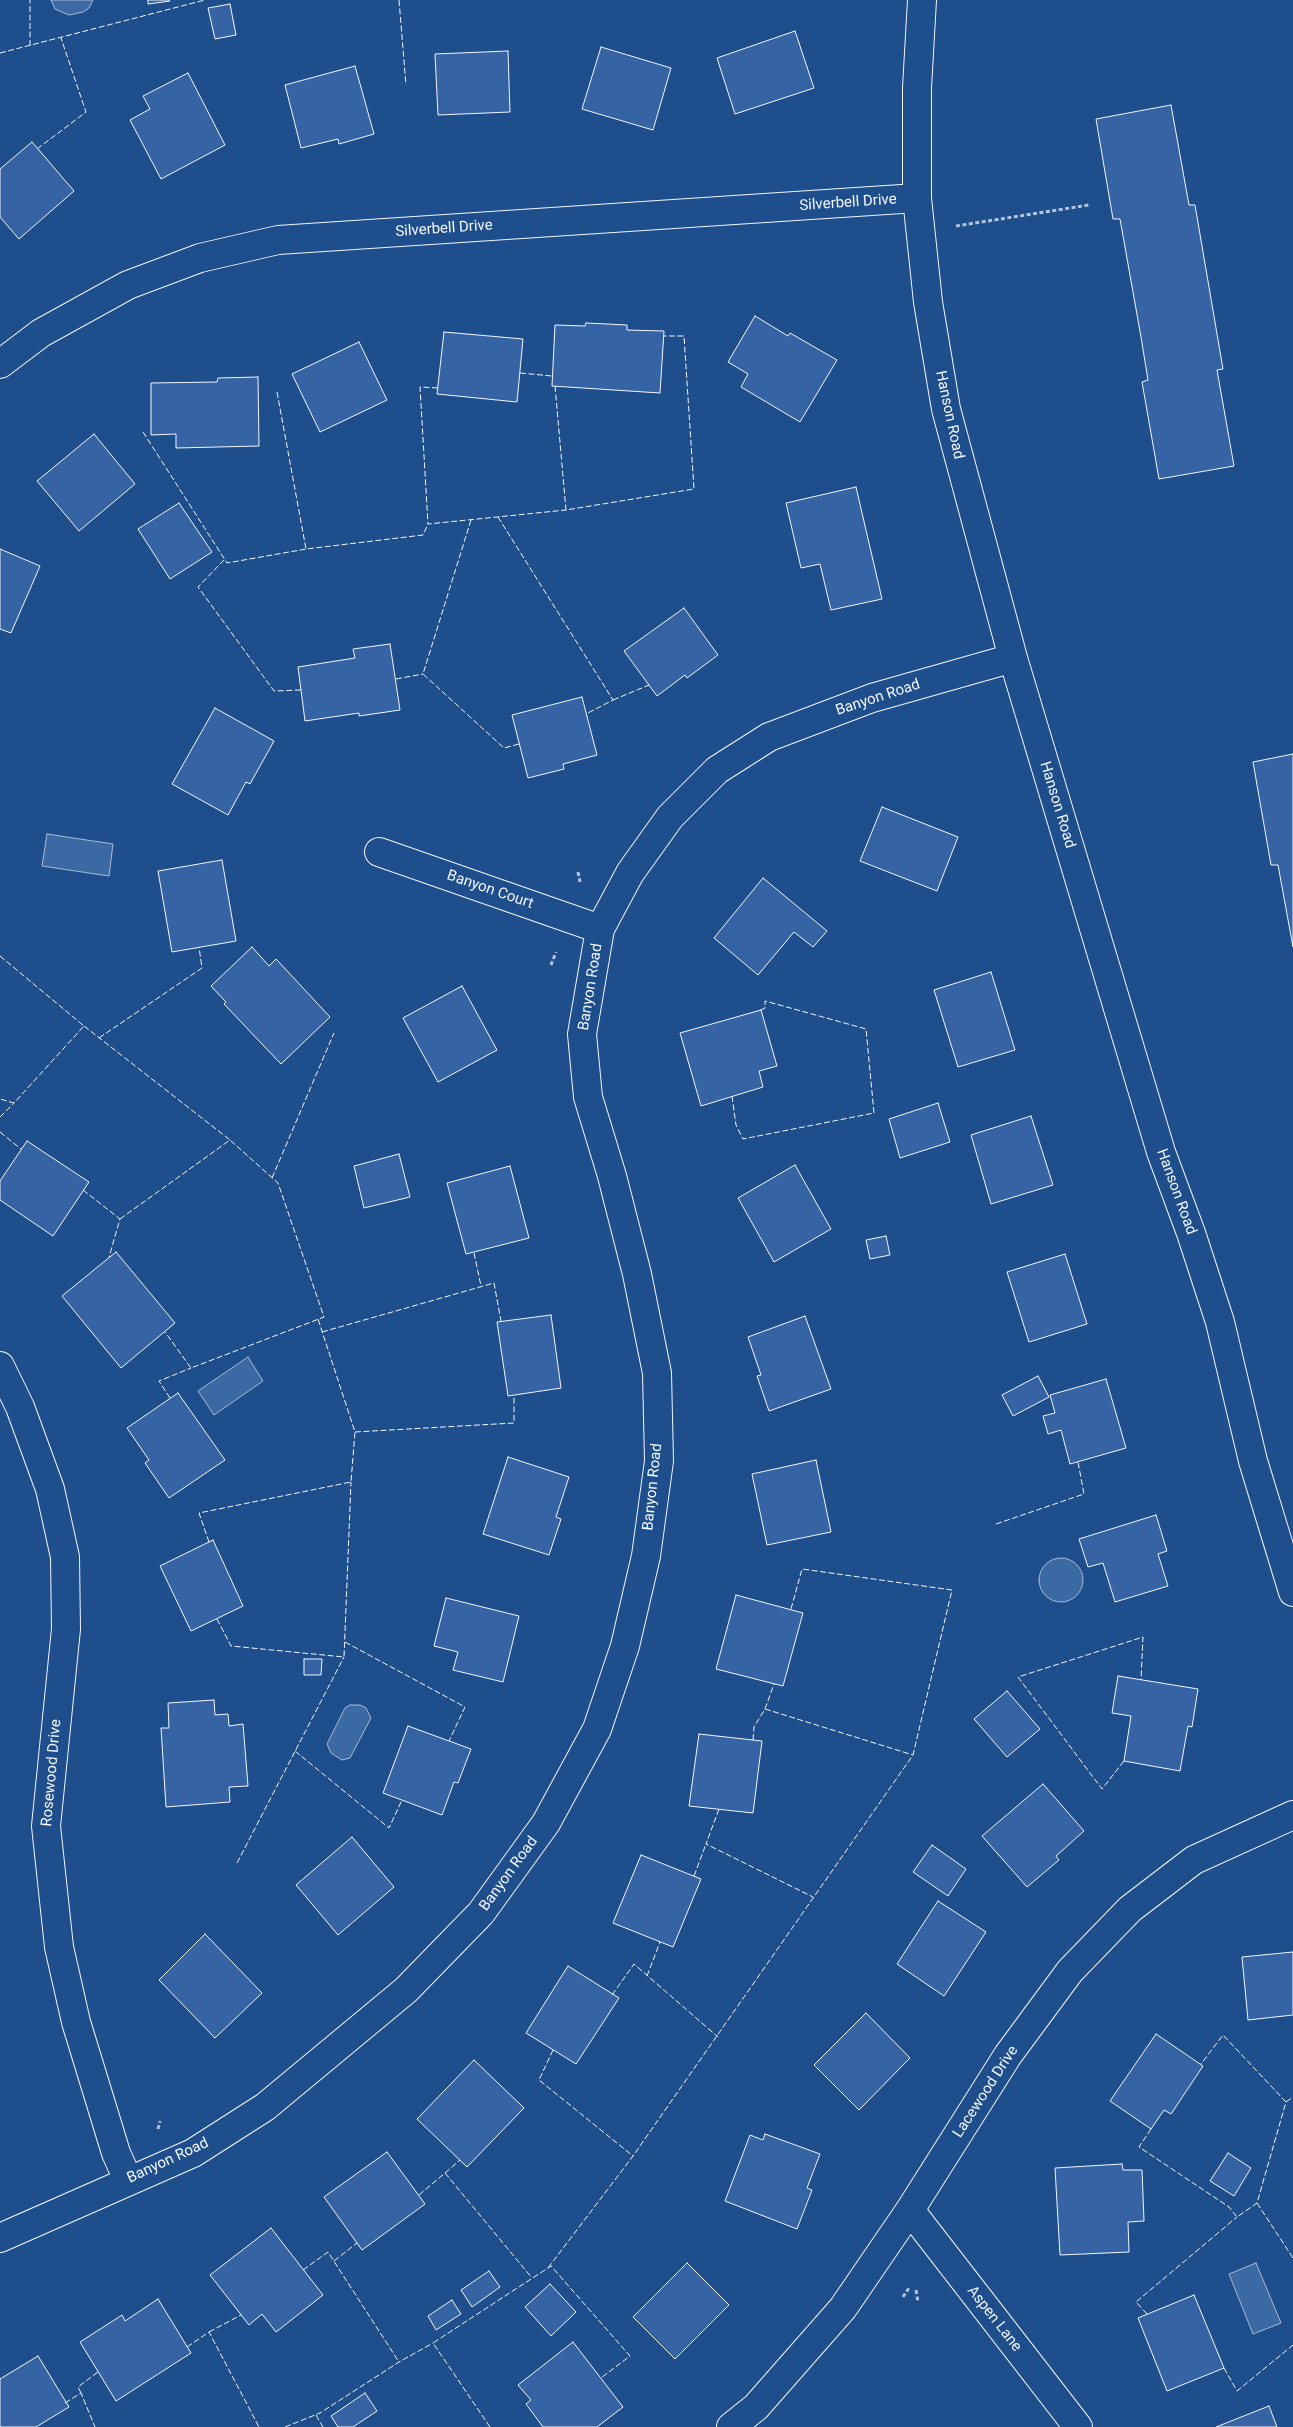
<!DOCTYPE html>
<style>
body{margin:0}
canvas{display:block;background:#1f4e8c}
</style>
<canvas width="1293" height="2427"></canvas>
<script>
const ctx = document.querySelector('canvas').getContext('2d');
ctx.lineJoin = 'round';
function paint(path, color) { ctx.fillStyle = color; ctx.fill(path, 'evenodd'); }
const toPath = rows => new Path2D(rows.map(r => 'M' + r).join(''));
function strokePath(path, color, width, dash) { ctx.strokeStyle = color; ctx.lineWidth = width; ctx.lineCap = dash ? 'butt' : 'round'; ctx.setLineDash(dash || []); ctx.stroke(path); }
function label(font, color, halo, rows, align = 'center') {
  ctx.font = font + ' Roboto,sans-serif'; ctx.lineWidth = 4; ctx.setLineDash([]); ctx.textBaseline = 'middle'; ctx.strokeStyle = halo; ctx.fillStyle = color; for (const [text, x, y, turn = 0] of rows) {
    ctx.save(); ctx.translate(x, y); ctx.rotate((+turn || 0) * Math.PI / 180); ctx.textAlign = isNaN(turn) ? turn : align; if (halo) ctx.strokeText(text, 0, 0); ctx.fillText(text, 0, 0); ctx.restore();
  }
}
const water = toPath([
 [51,0,93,0,89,8,83,12,69,15,55,9,51,0],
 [47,834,113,844,109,876,42,866,47,834],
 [248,1357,263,1381,214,1415,198,1391,248,1357],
 '1039 1580a22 22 0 1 1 44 0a22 22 0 1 1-44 0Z',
 [350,1705,360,1705,366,1708,371,1718,350,1758,342,1760,331,1753,327,1744,345,1708,350,1705],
 [1256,2263,1281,2323,1253,2334,1229,2274,1256,2263]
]);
const building = toPath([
 [148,0,169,0,170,1,148,4,148,0],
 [230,4,236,35,215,39,208,8,230,4],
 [795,31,814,88,735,114,717,58,795,31],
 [601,47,671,68,653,130,582,109,601,47],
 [508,51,510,112,438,115,435,54,508,51],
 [355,66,374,134,339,144,338,139,301,148,285,85,355,66],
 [188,73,225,145,161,179,130,120,150,109,143,96,188,73],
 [1171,105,1189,205,1195,205,1223,369,1217,370,1234,466,1159,479,1142,382,1148,380,1141,337,1120,219,1113,219,1096,119,1171,105],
 [32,142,74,191,19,239,0,217,0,169,32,142],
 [755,316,788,336,790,333,837,360,800,422,741,387,748,374,728,362,755,316],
 [586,323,627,325,627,330,664,331,660,393,552,386,555,325,585,326,586,323],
 [444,332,523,339,517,402,437,394,444,332],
 [359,342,387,400,320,432,292,374,359,342],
 [258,377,259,446,176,448,176,434,151,435,151,383,217,382,218,378,258,377],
 [94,434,135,484,79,531,37,481,94,434],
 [856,487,882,599,831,610,820,564,801,568,786,503,856,487],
 [179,503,212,552,170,579,138,529,179,503],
 [0,549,40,566,11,633,0,629,0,549],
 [684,608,718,655,687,678,685,675,657,696,624,651,684,608],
 [390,644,400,710,359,716,359,713,305,721,298,667,355,658,353,649,390,644],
 [582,697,597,755,563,764,564,769,528,778,512,715,582,697],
 [215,708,274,741,250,784,246,782,228,815,172,784,215,708],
 [1293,754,1293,947,1278,865,1271,865,1253,762,1293,754],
 [882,807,958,837,937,891,860,861,882,807],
 [222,860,236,941,172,952,158,871,222,860],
 [763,878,827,931,813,947,794,932,758,975,714,938,763,878],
 [252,947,269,966,276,959,330,1017,281,1064,224,1004,226,1002,211,986,252,947],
 [991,972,1015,1050,958,1067,934,990,991,972],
 [462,986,497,1050,438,1082,403,1018,462,986],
 [761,1010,777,1066,759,1071,763,1087,701,1106,680,1033,761,1010],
 [938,1103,950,1142,900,1158,889,1119,938,1103],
 [1031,1116,1053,1185,991,1204,971,1135,1031,1116],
 [27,1141,89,1182,53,1236,0,1200,0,1181,27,1141],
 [399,1154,410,1197,364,1208,354,1166,399,1154],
 [795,1165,831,1229,774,1262,738,1198,795,1165],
 [510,1166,529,1238,466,1254,447,1183,510,1166],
 [886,1236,890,1255,870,1259,866,1240,886,1236],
 [116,1252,175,1323,121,1368,62,1296,116,1252],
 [1065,1254,1087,1324,1029,1342,1007,1272,1065,1254],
 [551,1315,561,1388,508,1396,497,1322,551,1315],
 [805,1316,831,1389,769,1411,757,1376,761,1375,748,1337,805,1316],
 [1038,1376,1049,1397,1013,1416,1002,1395,1038,1376],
 [1106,1379,1126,1448,1070,1464,1061,1430,1048,1434,1043,1416,1055,1413,1050,1395,1106,1379],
 [178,1393,225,1460,169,1498,145,1463,149,1460,127,1428,178,1393],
 [508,1457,569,1477,556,1517,561,1519,549,1555,483,1534,508,1457],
 [816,1460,831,1532,767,1545,752,1474,816,1460],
 [1156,1515,1167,1551,1158,1554,1168,1586,1115,1602,1103,1563,1088,1567,1079,1539,1156,1515],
 [213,1540,243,1606,191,1631,160,1566,213,1540],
 [736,1595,803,1613,783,1686,716,1669,736,1595],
 [446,1598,519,1616,503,1682,453,1670,458,1652,434,1646,446,1598],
 [304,1659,322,1659,321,1675,304,1675,304,1659],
 [1118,1676,1198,1689,1192,1727,1188,1726,1180,1771,1124,1761,1131,1716,1112,1713,1118,1676],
 [1007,1691,1040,1729,1007,1757,974,1719,1007,1691],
 [214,1700,215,1715,228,1714,229,1726,243,1724,248,1786,229,1787,230,1802,166,1807,161,1728,169,1728,168,1703,214,1700],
 [408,1726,471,1749,458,1783,454,1782,442,1815,383,1793,408,1726],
 [699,1734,762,1741,753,1813,689,1806,699,1734],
 [1043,1784,1084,1831,1056,1856,1059,1860,1027,1887,982,1836,1043,1784],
 [352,1837,394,1887,338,1935,296,1885,352,1837],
 [932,1845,966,1869,948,1896,913,1872,932,1845],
 [641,1855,701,1879,673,1947,613,1923,641,1855],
 [938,1901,986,1932,944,1996,897,1964,938,1901],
 [205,1934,262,1993,215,2038,159,1980,205,1934],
 [1293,1952,1293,2015,1248,2020,1242,1957,1293,1952],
 [568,1966,619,1998,576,2064,526,2033,568,1966],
 [866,2013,910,2058,859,2110,814,2065,866,2013],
 [1156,2034,1203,2066,1171,2114,1164,2110,1151,2129,1110,2101,1156,2034],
 [474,2060,524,2108,467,2167,417,2119,474,2060],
 [765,2134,820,2154,807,2188,812,2190,797,2229,725,2201,750,2135,763,2140,765,2134],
 [387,2152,425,2204,362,2250,324,2197,387,2152],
 [1228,2153,1251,2168,1234,2196,1210,2181,1228,2153],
 [1122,2164,1123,2170,1142,2170,1144,2221,1128,2222,1129,2252,1060,2255,1055,2168,1122,2164],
 [271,2228,323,2295,276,2332,262,2314,249,2325,210,2275,271,2228],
 [687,2263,729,2305,675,2359,633,2317,687,2263],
 [489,2271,500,2287,472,2307,461,2290,489,2271],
 [550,2284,576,2312,551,2336,525,2307,550,2284],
 [1194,2295,1224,2368,1167,2391,1138,2318,1194,2295],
 [158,2299,191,2353,116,2401,80,2342,122,2315,125,2321,158,2299],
 [452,2300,461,2314,436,2330,428,2316,452,2300],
 [573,2342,623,2407,597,2427,543,2427,526,2404,531,2400,518,2385,573,2342],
 [38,2356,69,2407,36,2427,0,2427,0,2379,38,2356],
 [365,2393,377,2411,353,2427,338,2427,331,2416,365,2393],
 [1269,2406,1277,2427,1216,2427,1269,2406]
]);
const path = toPath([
 [956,226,1089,205],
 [578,872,580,882],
 [551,965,556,952],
 [158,2129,160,2121],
 [916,2290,918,2302],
 [903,2297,909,2288]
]);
const minor = toPath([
 [922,0,917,88,917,198,928,302,946,409,1013,658,1161,1152,1191,1233,1220,1322,1253,1461,1293,1592],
 [0,364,41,333,128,285,200,258,278,240,917,198],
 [379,852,600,929],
 [0,1366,20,1407,50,1489,65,1557,66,1629,46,1826,59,1947,76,2022,116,2153,128,2180],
 [910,2210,1078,2427],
 [0,2238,193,2153,265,2107,406,1990,481,1913,546,1823,597,1729,625,1646,646,1556,659,1461,657,1373,637,1274,612,1176,588,1097,582,1034,600,929,630,873,670,817,717,770,769,737,872,698,1013,658],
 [731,2427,756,2407,843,2308,910,2210,1008,2055,1070,1971,1130,1909,1194,1860,1293,1815]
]);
const fence = toPath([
 [399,0,406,85],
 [30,46,30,0],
 [0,53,205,0],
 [37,149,86,112,61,38],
 [520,373,552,376],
 [555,386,566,510,694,489,684,336,664,336],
 [438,388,420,387,428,524,566,510],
 [277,392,306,549,423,535,428,524],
 [143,432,227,563,306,549],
 [498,517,613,700,586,714],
 [471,520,423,674,504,748,519,744],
 [224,560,198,587,274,691,301,690],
 [396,679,423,674],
 [613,700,649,685],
 [0,956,84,1026,14,1103,0,1099],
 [84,1026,230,1140],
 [99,1038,202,968,199,947],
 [732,1096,736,1125,743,1139,874,1113,866,1029,765,1001,765,1008,761,1010],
 [0,1117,14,1103],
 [0,1132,21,1149],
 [272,1178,334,1033],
 [83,1190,120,1219,109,1257],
 [120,1219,230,1140,278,1183,324,1317,191,1368,165,1332],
 [474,1253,481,1286],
 [322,1332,494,1283,501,1321],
 [170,1398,159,1381,191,1368],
 [355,1432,514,1423,514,1395],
 [996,1524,1084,1494,1078,1462],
 [209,1542,199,1513,351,1482,355,1432,318,1319],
 [217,1619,231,1646,344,1657,351,1482],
 [345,1642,465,1707,449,1741],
 [765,1709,774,1684],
 [753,1740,754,1727,765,1709,913,1755],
 [295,1751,389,1828,402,1800],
 [1124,1761,1102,1789,1018,1677,1143,1637,1141,1680],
 [719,1809,706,1844,813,1897],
 [237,1863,344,1657],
 [694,1876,706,1844],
 [647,1976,660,1942],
 [612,1995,634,1964,718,2037],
 [553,2050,539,2080,633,2156],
 [1286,2102,1293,2097],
 [1151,2129,1139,2147,1229,2207,1237,2217,1257,2203,1286,2102,1223,2035,1201,2064],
 [445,2173,460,2160],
 [419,2195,445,2173,532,2278],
 [1257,2203,1293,2258],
 [334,2261,357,2243],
 [548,2268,633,2156,913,1755,952,1590,802,1569,791,1609],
 [303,2270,328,2252,399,2362],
 [1147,2314,1136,2302,1237,2217],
 [209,2332,241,2315],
 [187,2347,209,2332,259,2427],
 [1224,2368,1237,2391,1293,2345],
 [81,2393,78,2387,98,2372],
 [65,2403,81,2393,95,2427],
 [316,2415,323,2427],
 [285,2427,320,2413,399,2362,433,2343],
 [490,2427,433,2343,551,2266,630,2356,601,2378]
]);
const streetNames = [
 ["Silverbell Drive",848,203,-4],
 ["Silverbell Drive",444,229,-4],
 ["Hanson Road",949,415,78],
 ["Banyon Road",878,698,-18],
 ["Hanson Road",1057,805,73],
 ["Banyon Court",490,890,19],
 ["Banyon Road",591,987,-81],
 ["Hanson Road",1176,1192,70],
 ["Banyon Road",653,1487,-84],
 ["Rosewood Drive",52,1773,-85],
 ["Banyon Road",509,1874,-54],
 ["Lacewood Drive",986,2092,-57],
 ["Banyon Road",168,2161,-25],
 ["Aspen Lane",994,2319,52]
];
paint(water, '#3b69a3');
strokePath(water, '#a8bbd7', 1);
paint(building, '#3563a3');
strokePath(building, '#f2f6ff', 1);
strokePath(minor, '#f2f6ff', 30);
strokePath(path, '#b3c4dc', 3, [4, 2.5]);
strokePath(minor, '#1f4e8c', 28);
strokePath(fence, '#f2f6ff', 1, [6, 2.5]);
label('15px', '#f2f6ff', '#1f4e8c', streetNames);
</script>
